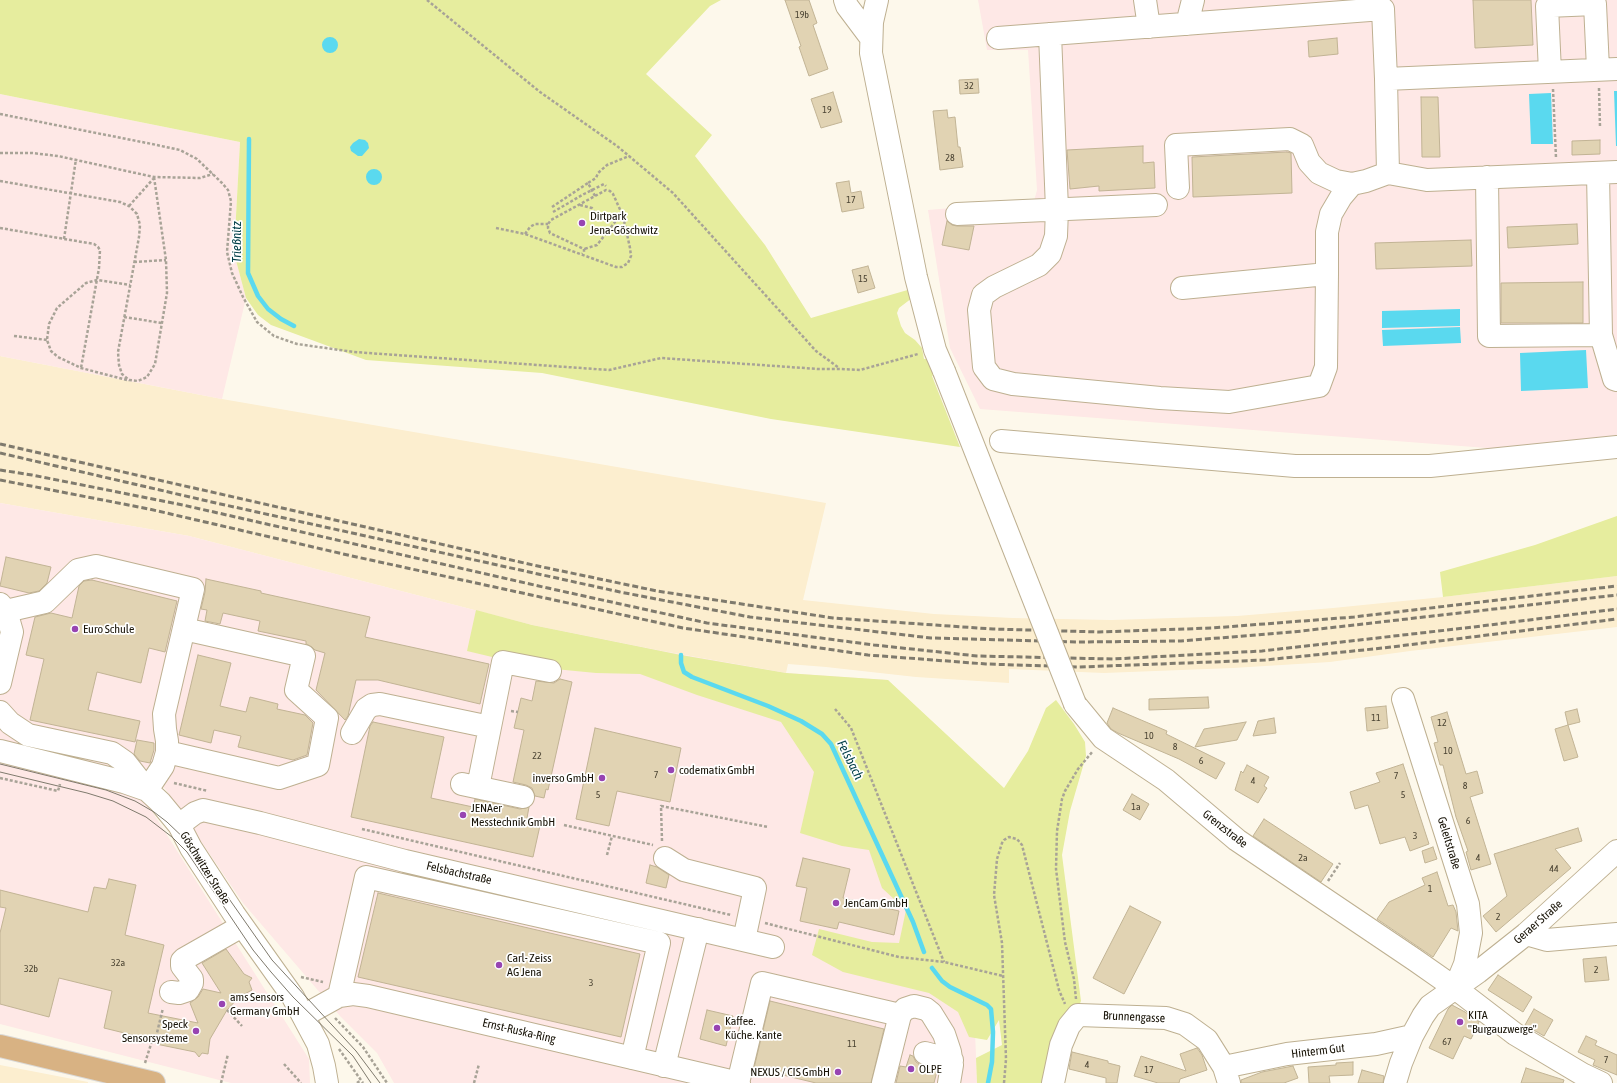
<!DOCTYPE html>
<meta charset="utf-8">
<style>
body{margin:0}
canvas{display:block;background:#fdf8eb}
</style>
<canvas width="1617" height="1083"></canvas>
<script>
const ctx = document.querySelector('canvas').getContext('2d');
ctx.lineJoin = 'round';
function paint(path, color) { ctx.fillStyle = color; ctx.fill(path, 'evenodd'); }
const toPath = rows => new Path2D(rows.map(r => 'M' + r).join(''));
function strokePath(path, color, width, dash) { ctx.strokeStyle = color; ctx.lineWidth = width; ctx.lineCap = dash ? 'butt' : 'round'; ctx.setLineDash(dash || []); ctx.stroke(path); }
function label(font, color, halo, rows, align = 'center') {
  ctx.font = font + ' "Asap Condensed",sans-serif'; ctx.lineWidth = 3.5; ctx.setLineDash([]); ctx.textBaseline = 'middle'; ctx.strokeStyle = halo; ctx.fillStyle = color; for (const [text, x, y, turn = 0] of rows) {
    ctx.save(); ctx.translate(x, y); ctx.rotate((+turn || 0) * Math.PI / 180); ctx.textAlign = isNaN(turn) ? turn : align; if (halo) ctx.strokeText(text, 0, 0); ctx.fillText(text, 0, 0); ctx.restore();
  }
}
const built = toPath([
 [0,356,222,399,826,503,803,600,934,614,1013,618,1111,620,1237,616,1333,608,1443,597,1617,576,1617,627,1410,651,1330,662,1233,668,1104,673,1009,669,1009,683,916,677,826,667,788,664,786,673,662,651,532,625,189,536,0,503],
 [0,1065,88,1082,88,1083,0,1083]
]);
const industrial = toPath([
 [978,0,1617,0,1617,458,980,409,950,348,928,210,1034,201,1037,190,1028,50,987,50],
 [0,94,240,142,234,253,246,298,222,399,0,356],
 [0,503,189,536,532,625,662,651,786,673,888,680,968,847,977,1083,394,1083,377,1053,340,1016,243,903,166,790,153,775,143,766,134,783,309,1059,310,1083,231,1083,0,1024]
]);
const green = toPath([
 [0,0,721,0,710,6,646,74,712,135,695,156,765,245,811,318,911,289,912,298,899,308,897,313,901,326,905,333,915,340,922,348,924,359,927,359,935,374,932,376,960,447,771,419,542,373,366,360,271,325,258,315,246,298,234,253,240,142,0,94],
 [1617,516,1617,576,1443,597,1440,572,1535,545],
 [476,610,532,625,681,655,786,673,888,680,1004,788,1028,751,1046,708,1056,700,1074,724,1085,742,1086,756,1070,811,1062,855,1081,1001,1047,1083,977,1083,976,1058,1002,1045,999,1020,987,1040,969,1037,958,1012,929,993,843,972,812,955,819,929,872,942,899,943,906,910,882,888,869,850,842,846,800,833,814,772,781,722,697,695,640,674,596,673,534,667,467,651]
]);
const water = toPath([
 '322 45a8 8 0 1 1 16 0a8 8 0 1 1-16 0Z',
 [1614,91,1617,91,1617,146,1616,146],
 [1551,93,1553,144,1531,144,1529,94],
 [359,139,365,140,368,143,369,148,362,156,358,156,351,151,350,147,353,143],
 '366 177a8 8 0 1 1 16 0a8 8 0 1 1-16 0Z',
 [1460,309,1460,326,1382,328,1382,311],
 [1460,327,1461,343,1383,346,1382,330],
 [1586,350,1588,388,1521,391,1520,353]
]);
const stream = toPath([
 [249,139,248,273,258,296,268,309,281,319,294,326],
 [681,655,681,663,684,672,692,677,768,706,801,721,822,734,831,744,913,922,924,952],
 [932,968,942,981,950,987,987,1005,991,1009,993,1032,992,1062,988,1083]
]);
const building = toPath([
 [785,0,809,0,817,23,813,25,828,69,809,76,799,47,801,46,785,0],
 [1473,0,1531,0,1533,45,1475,48,1473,0],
 [1337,38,1338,54,1309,57,1308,41,1337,38],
 [978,79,979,93,960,94,959,80,978,79],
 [833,92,842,122,821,128,811,99,833,92],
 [1421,97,1438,97,1440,157,1422,157,1421,97],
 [947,110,948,118,955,117,958,147,960,147,963,167,940,170,933,111,947,110],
 [1600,140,1600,154,1572,155,1572,141,1600,140],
 [1143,146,1143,163,1154,162,1155,188,1099,191,1099,186,1070,189,1067,150,1143,146],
 [1287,152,1291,153,1292,193,1193,197,1192,157,1287,152],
 [849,181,851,193,861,191,864,208,842,212,836,183,849,181],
 [947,221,952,225,957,226,974,226,969,250,942,245,947,221],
 [1577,224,1578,244,1508,248,1507,227,1577,224],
 [1471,240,1472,266,1376,269,1375,243,1471,240],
 [868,266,875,288,858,293,852,270,868,266],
 [1583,282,1583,323,1501,323,1501,283,1583,282],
 [6,557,51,567,47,583,39,591,29,593,0,586,6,557],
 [206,579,261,591,261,593,370,617,365,637,489,664,480,704,378,680,356,680,348,716,345,720,316,690,325,653,315,650,312,647,306,644,306,641,258,631,260,621,223,613,220,624,205,621,207,610,201,609,205,592,206,579],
 [92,580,177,601,165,652,149,648,141,683,97,672,88,710,140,721,135,742,30,720,44,659,26,655,35,617,51,613,72,618,79,586,84,581,92,580],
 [198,655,231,663,220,706,246,712,250,697,278,704,277,709,305,715,313,723,307,755,293,760,238,747,241,736,214,730,211,743,179,735,198,655],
 [560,679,572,682,548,790,546,789,544,798,535,796,532,788,526,785,513,782,524,730,514,728,521,698,532,701,536,681,554,683,560,679],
 [1208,697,1209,708,1149,710,1149,699,1208,697],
 [1386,706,1388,728,1367,731,1365,708,1386,706],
 [1113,708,1167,731,1166,734,1225,763,1216,779,1179,759,1118,733,1111,729,1107,723,1113,708],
 [1577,709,1580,722,1568,725,1565,712,1577,709],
 [1447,712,1466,774,1477,771,1483,793,1470,797,1491,864,1471,870,1466,852,1468,851,1456,817,1443,765,1440,765,1434,743,1438,742,1431,717,1447,712],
 [1274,718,1276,733,1253,736,1258,721,1274,718],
 [373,722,444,737,431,798,473,807,475,799,520,809,529,807,527,818,541,821,533,857,351,817,370,726,373,722],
 [1246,722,1237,740,1195,747,1204,729,1246,722],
 [1568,725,1578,757,1564,761,1555,729,1568,725],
 [595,728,681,748,670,802,617,791,609,826,576,819,595,728],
 [137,740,154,743,154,750,150,763,140,761,134,754,137,740],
 [1403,764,1429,844,1410,851,1405,837,1380,844,1368,805,1355,809,1350,792,1380,782,1376,773,1403,764],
 [1247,765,1269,777,1264,786,1267,788,1258,803,1235,790,1241,771,1243,773,1247,765],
 [1132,794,1149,804,1140,820,1123,810,1132,794],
 [1264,819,1333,864,1321,882,1253,836,1264,819],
 [1578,828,1582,841,1555,849,1571,868,1496,932,1483,916,1507,896,1494,854,1578,828],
 [1433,847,1437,859,1425,863,1422,851,1433,847],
 [803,858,850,869,843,898,899,911,894,935,839,922,837,929,800,921,807,888,796,886,803,858],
 [650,865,657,867,669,875,666,888,646,883,650,865],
 [1437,872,1448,906,1453,905,1456,912,1458,931,1451,928,1433,957,1377,919,1389,902,1425,885,1422,878,1437,872],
 [109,879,136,885,125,935,164,945,148,1013,198,1023,190,1003,198,997,203,989,221,993,202,963,226,949,244,974,252,978,249,982,252,990,239,997,227,1010,210,1039,208,1054,202,1053,199,1057,195,1052,156,1044,157,1041,104,1028,112,991,59,978,49,1017,0,1004,0,933,6,908,0,907,0,890,88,912,94,887,106,889,109,879],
 [378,893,640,954,621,1037,358,977,378,893],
 [1130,906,1161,922,1124,994,1093,978,1130,906],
 [1606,957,1609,980,1585,982,1583,959,1606,957],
 [1498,975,1532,997,1523,1012,1488,990,1498,975],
 [770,1001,884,1029,871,1083,816,1083,754,1068,770,1001],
 [1452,1005,1465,1012,1479,1022,1471,1039,1464,1036,1453,1059,1429,1048,1448,1009,1452,1005],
 [1534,1009,1553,1020,1544,1036,1525,1025,1534,1009],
 [707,1010,733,1016,726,1046,700,1039,707,1010],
 [1586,1036,1597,1041,1595,1045,1617,1055,1617,1075,1593,1065,1595,1060,1578,1052,1586,1036],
 [1197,1048,1202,1055,1207,1070,1180,1079,1179,1083,1158,1083,1134,1076,1141,1056,1186,1071,1180,1054,1197,1048],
 [1072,1052,1108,1061,1108,1063,1120,1066,1117,1083,1106,1083,1106,1078,1069,1069,1072,1052],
 [910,1055,913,1056,916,1062,919,1064,919,1067,937,1071,934,1083,896,1083,900,1066,906,1067,910,1055],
 [1353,1062,1353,1075,1329,1076,1330,1083,1309,1083,1308,1067,1336,1065,1336,1063,1353,1062],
 [1293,1066,1298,1078,1284,1083,1241,1083,1241,1080,1262,1072,1293,1066],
 [1526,1068,1564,1080,1563,1083,1521,1083,1526,1068],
 [1362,1070,1384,1076,1383,1083,1358,1083,1362,1070]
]);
const path = toPath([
 [427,0,540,92,617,146,673,193,816,351,839,368],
 [1599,88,1600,127],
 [1553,89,1556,158],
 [0,114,152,144,180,150,197,159,222,183,228,190,231,201,227,252,232,273,243,297,257,322,274,336,297,344,354,352,609,370,661,358,818,369,840,369,860,370,918,354],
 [0,153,32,153,58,156,154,177,200,178,213,174],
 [0,181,120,202,129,206,137,214,140,225,139,237,118,352,119,365,122,374,129,380,138,381,147,377,155,364,167,293,166,260,154,177],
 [595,196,588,183,596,178,598,173,607,165,629,156],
 [580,205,592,208,597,217,611,215,614,216,615,219,615,222,597,245,584,249],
 [129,206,154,178],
 [552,207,588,183],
 [553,212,584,194,604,184,606,186],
 [0,228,94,244,98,247,100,250,99,268,81,368],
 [496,228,525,234,616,267,622,267,628,263,631,256,630,248,623,216,613,194,610,191,606,190,551,220,548,224,548,228,550,233,584,249,584,252,582,254],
 [525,234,530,227,535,224,548,224],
 [64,239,76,159],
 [134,262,166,260],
 [124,317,162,323],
 [14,336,47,340],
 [127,380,81,368,58,357,51,351,47,340,49,324,57,308,86,283,97,280,130,285],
 [835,709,851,728,944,962],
 [511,711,518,712],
 [0,778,58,791,60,784],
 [174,783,208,791],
 [564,825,653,845],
 [362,829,731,915],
 [662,841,661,806,768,827],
 [607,855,612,836],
 [1328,881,1340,863],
 [765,923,899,957,944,962,1003,976],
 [301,977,323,982],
 [1076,999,1074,979,1065,942,1056,869,1057,831,1062,799,1065,791,1078,769,1093,751],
 [227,1010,242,1026],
 [335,1018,363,1047,387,1083],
 [339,1049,363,1083],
 [145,1063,152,1041,155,1041,163,1008],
 [284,1064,301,1083],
 [221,1083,228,1054],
 [357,1083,361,1080],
 [474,1083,479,1064],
 [1004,1083,1006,1059,1002,943,994,895,997,859,1002,843,1004,840,1009,837,1017,839,1022,845,1059,990,1065,1004]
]);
const minor = toPath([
 [845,0,847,6,871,38],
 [877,0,872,22,871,53,916,277,935,350,944,371],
 [1145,0,1149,27],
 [1187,24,1193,0],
 [1050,34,1057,209,1056,236,1050,254,1039,265,994,287,983,295,979,310,984,367,993,379,1013,384,1160,398,1229,402,1319,386,1326,367,1327,274],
 [998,38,1383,9,1386,79,1617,69],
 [1550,72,1547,6,1595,4,1598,69],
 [1388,173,1427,180,1617,172],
 [1598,173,1601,335,1614,379,1617,380],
 [1487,177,1489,336,1601,335],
 [1178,188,1176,145,1290,139,1302,145,1309,162,1319,173,1336,181,1352,184],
 [957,214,1156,205],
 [1182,288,1327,274,1327,232,1331,214,1341,197,1352,184,1366,181,1388,173,1386,79],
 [1001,441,1295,466,1430,466,1617,447],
 [0,604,6,611,45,602,78,570,96,566,193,589,164,714,165,729,167,741,167,752,163,766,147,790,125,762,112,753,28,735,10,723,0,712],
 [0,683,12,632,6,611],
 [1403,699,1468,904,1471,933,1465,964,1455,988],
 [1075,704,1103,738,1166,780,1237,840,1415,960,1455,988,1515,1034,1582,1074,1601,1083],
 [352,733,366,709,372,705,380,704,490,727],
 [0,751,124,782,147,790,160,802,179,825,191,848,234,914,293,997,318,1044,324,1066,327,1083],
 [167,752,279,778,318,765,327,718,296,690,304,656,184,629],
 [462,784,523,797],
 [478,787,503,662,550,671],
 [179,825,195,813,203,810,260,823,405,861,773,947],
 [665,858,684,870,755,888,744,940],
 [1526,934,1547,940,1617,934],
 [171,992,179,993,188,990,192,983,192,979,182,966,182,961,184,959,242,926],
 [339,996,366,877,659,943,632,1058],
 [303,1016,339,996,353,994,368,996,739,1083],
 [925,1053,952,1060],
 [664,1066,698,929],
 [1224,1067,1287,1054,1376,1044,1412,1036],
 [738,1083,762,983,900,1015],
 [883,1083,900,1015,905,1009,914,1006,926,1009,931,1013,944,1034,950,1052,952,1065,949,1083],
 [1053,1083,1061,1045,1069,1026,1078,1015,1166,1018,1185,1024,1207,1040,1224,1067,1229,1083],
 [1395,1083,1401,1063,1412,1036,1423,1016,1430,1006,1478,972,1526,934,1617,851]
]);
const major = toPath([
 [0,1046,154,1083]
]);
const tram = toPath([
 [0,764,106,790,135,801,154,812,167,822,189,843,199,856,272,960,356,1051,380,1083],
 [0,772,87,793,113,801,146,817,172,837,187,852,253,950,271,972,293,997,353,1056,371,1083]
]);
const rail = toPath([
 [0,444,533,565,657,591,833,618,993,629,1099,632,1212,628,1354,617,1617,586],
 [0,453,216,503,620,592,750,617,931,638,1078,642,1181,641,1293,632,1617,595],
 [0,470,32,475,183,505,543,587,707,623,874,645,977,656,1113,659,1262,651,1465,628,1617,609],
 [0,480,149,509,352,556,683,628,868,655,986,664,1079,667,1265,660,1383,648,1617,619]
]);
const minorBridge = toPath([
 [944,371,1075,704]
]);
const markers = [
 [582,223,4,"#9744b2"],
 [75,629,4,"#9744b2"],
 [671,770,4,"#9744b2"],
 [602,778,4,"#9744b2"],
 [463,815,4,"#9744b2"],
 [836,903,4,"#9744b2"],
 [499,965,4,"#9744b2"],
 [222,1004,4,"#9744b2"],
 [1460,1022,4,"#9744b2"],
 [717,1028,4,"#9744b2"],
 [196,1031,4,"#9744b2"],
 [911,1069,4,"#9744b2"],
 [838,1072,4,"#9744b2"]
];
const numberNames = [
 ["19b",802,15],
 ["32",969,86],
 ["19",827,110],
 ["28",950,158],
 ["17",851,200],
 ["15",863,279],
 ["11",1376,718],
 ["12",1442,723],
 ["10",1149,736],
 ["8",1175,747],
 ["10",1448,751],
 ["22",537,756],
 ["6",1201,761],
 ["7",656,775],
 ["7",1396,776],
 ["4",1253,781],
 ["8",1465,786],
 ["5",598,795],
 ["5",1403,795],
 ["1a",1136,807],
 ["6",1468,821],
 ["3",1415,836],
 ["2a",1303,858],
 ["4",1478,858],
 ["44",1554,869],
 ["1",1430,889],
 ["2",1498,917],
 ["32a",118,963],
 ["32b",31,969],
 ["2",1596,970],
 ["3",591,983],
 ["67",1447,1042],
 ["11",852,1044],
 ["7",1606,1060],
 ["4",1087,1065],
 ["17",1149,1070]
];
const poiNames = [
 ["Dirtpark",590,216],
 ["Jena-Göschwitz",590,230],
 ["Euro Schule",83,629],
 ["codematix GmbH",679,770],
 ["inverso GmbH",594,778,"right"],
 ["JENAer",471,808],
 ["Messtechnik GmbH",471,822],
 ["JenCam GmbH",844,903],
 ["Carl- Zeiss",507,958],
 ["AG Jena",507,972],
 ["ams Sensors",230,997],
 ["Germany GmbH",230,1011],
 ["KITA",1468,1015],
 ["\"Burgauzwerge\"",1468,1029],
 ["Kaffee.",725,1021],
 ["Küche. Kante",725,1035],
 ["Speck",188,1024,"right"],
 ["Sensorsysteme",188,1038,"right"],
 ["OLPE",919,1069],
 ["NEXUS / CIS GmbH",830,1072,"right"]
];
const streetNames = [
 ["Grenzstraße",1225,829,38],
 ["Geleitstraße",1449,843,73],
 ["Göschwitzer Straße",205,868,58],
 ["Felsbachstraße",459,873,13],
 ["Geraer Straße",1538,922,-41],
 ["Brunnengasse",1134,1017,3],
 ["Ernst-Ruska-Ring",519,1031,13],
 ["Hinterm Gut",1318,1051,-7]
];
const waterNames = [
 ["Trießnitz",237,242,-90],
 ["Felsbach",850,760,63]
];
paint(built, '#fceecf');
paint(industrial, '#fee8e6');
paint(green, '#e6ed9e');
paint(water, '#5ad9ef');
strokePath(stream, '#5ad9ef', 4.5);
paint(building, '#e1d3b3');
strokePath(building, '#c2b495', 1);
strokePath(minor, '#beb091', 24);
strokePath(major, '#dad9d7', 24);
strokePath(path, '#a8a397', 2.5, [3, 2]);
strokePath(minor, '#fff', 22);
strokePath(major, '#d8b283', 22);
strokePath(tram, '#7f7a6d', 1);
strokePath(rail, '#7f7a6d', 3, [6, 3]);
strokePath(minorBridge, '#beb091', 24, []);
strokePath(minorBridge, '#fff', 22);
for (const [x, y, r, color] of markers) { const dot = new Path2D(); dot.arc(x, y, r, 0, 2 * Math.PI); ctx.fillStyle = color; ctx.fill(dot); strokePath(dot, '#fff', 1.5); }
label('10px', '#4a4332', null, numberNames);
label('12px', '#181307', '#fff', poiNames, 'left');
label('12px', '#181307', '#fff', streetNames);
label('italic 13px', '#023f48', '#fff', waterNames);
</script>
